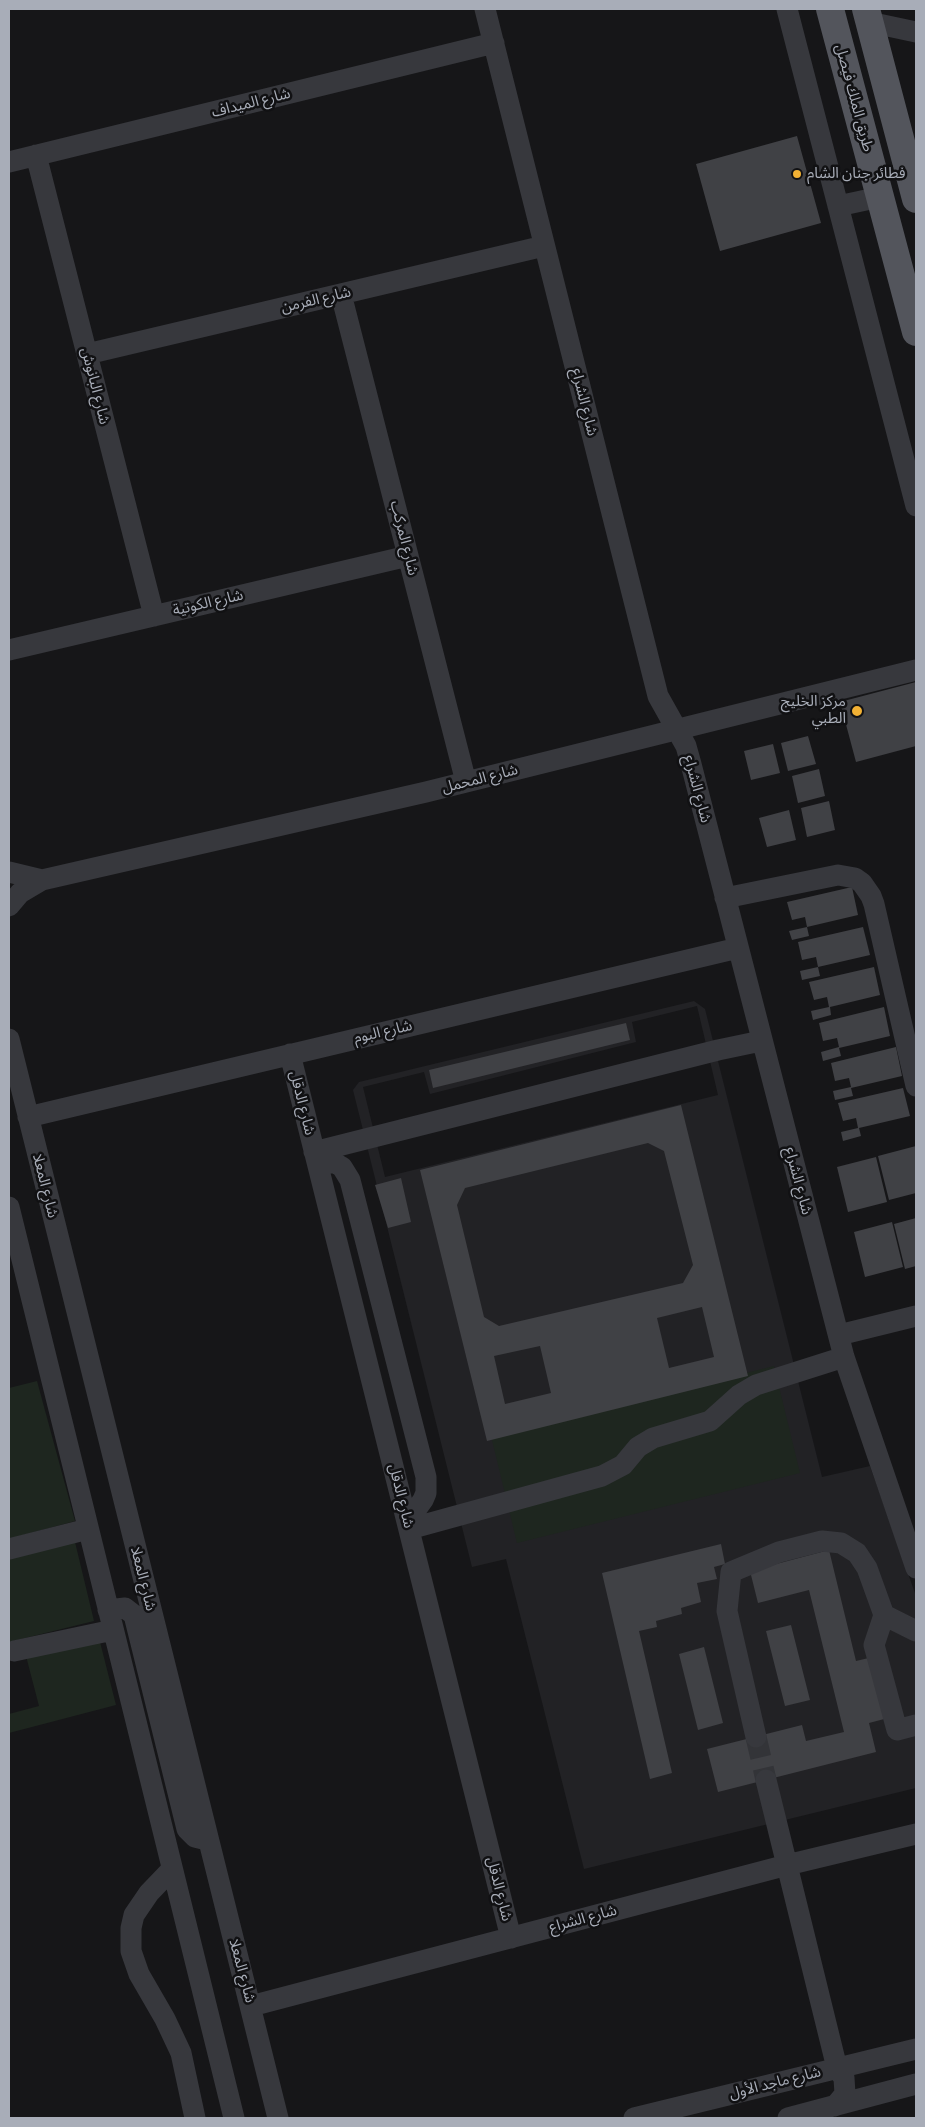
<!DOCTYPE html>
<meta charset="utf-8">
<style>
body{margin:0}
#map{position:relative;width:925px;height:2127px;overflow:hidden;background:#161618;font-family:"PT Sans Narrow",sans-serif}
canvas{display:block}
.frame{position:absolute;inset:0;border:10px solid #a8adb8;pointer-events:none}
</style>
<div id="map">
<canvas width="925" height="2127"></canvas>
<div class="frame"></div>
</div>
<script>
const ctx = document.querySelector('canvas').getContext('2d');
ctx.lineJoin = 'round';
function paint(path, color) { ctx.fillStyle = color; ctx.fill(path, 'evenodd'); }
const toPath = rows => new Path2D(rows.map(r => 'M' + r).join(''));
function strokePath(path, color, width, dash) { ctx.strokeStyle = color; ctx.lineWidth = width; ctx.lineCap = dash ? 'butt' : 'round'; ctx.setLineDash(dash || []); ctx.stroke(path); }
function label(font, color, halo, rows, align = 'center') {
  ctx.font = font + ' "PT Sans Narrow","Noto Sans Arabic",sans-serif'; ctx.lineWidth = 5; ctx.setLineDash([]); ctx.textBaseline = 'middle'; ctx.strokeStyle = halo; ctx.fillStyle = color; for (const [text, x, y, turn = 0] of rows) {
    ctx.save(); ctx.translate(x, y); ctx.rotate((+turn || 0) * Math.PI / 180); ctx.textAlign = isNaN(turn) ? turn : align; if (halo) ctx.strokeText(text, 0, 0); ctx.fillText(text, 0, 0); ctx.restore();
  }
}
const built = toPath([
 [694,1001,705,1009,822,1477,870,1466,916,1596,916,1788,584,1869,506,1559,472,1567,353,1090,359,1082],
 [697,1006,718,1095,385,1177,363,1087,424,1072,430,1094,636,1042,632,1022]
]);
const green = toPath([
 [774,1366,800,1473,517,1543,491,1436],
 [37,1381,75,1521,9,1539,9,1388],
 [75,1542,94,1621,9,1642,9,1559],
 [99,1638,116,1705,9,1733,9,1714,39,1706,26,1656]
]);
const building = toPath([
 [797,136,821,223,720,251,696,164],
 [916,682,916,746,856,762,840,702],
 [808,736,816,764,788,771,781,743],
 [773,744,780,773,751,780,744,751],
 [819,769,825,796,798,803,792,776],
 [829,801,835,830,807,837,801,808],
 [789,810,796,840,767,847,759,818],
 [852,887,858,915,807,927,805,917,792,920,787,902],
 [807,927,809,936,792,940,789,931],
 [863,927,870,955,818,967,820,976,802,980,800,971,818,967,816,957,802,960,798,942],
 [874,967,880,995,830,1007,831,1015,813,1020,811,1011,829,1007,827,997,814,1000,809,982],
 [884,1007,890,1036,839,1048,841,1056,823,1061,821,1052,839,1047,837,1038,823,1041,819,1023],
 [626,1023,630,1040,433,1088,429,1070],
 [896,1047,902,1076,851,1088,853,1096,835,1100,833,1091,851,1087,849,1078,835,1081,831,1063],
 [903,1088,910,1116,859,1128,861,1136,843,1141,841,1132,858,1128,856,1118,843,1121,838,1103],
 [681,1105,748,1376,487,1441,420,1170],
 [648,1143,664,1151,693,1265,683,1283,499,1326,484,1317,457,1205,465,1188],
 [702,1307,714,1357,669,1368,657,1318],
 [540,1346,551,1393,505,1404,494,1356],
 [916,1146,916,1193,889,1200,878,1156],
 [876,1157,887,1202,848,1212,837,1167],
 [401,1178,411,1222,388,1228,375,1185],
 [916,1218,916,1266,905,1269,894,1224],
 [892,1222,903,1267,865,1277,854,1232],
 [721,1544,725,1564,714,1567,717,1579,697,1583,701,1602,681,1608,682,1614,656,1621,657,1627,639,1631,672,1773,650,1779,602,1573],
 [829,1550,856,1661,873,1657,888,1718,869,1723,876,1752,718,1792,707,1749,802,1725,806,1741,844,1732,809,1590,758,1603,750,1571],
 [791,1625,810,1700,785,1706,766,1631],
 [704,1647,723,1723,698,1730,679,1654]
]);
const minorTunnel = toPath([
 [756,1737,766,1780]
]);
const minor = toPath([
 [485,9,658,696,686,746,691,764,844,1357,916,1568],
 [787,9,916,506],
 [869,22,916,32],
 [36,155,154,616],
 [9,162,494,43],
 [838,206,880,197],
 [341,294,466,782],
 [87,354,544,246],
 [9,650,408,556],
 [9,872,42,880],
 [725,898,838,875,855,878,862,883,871,896,874,904,916,1086],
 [9,906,20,893,42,880,426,792,916,670],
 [9,1039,278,2118],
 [290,1054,511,1938],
 [28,1117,738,948],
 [314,1152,718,1050,761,1041],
 [317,1162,335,1163,342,1167,350,1180,426,1477,426,1493,423,1500,418,1507,406,1516],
 [9,1207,234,2118],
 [839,1335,916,1316],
 [409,1529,602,1476,623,1465,638,1447,653,1438,710,1421,739,1395,756,1385,844,1357],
 [9,1549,88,1529],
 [108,1610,125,1608,134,1615,187,1829,195,1837,207,1840],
 [916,1631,884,1615,874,1645,897,1730,916,1725],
 [14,1651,113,1630],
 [756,1737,727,1611,731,1572,779,1552,822,1541,841,1543,857,1553,867,1568,884,1615],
 [766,1780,837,2068,844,2078,845,2094,835,2106],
 [172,1869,149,1893,134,1915,131,1928,131,1951,139,1974,165,2019,181,2053,195,2118],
 [251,2006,787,1865,916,1834],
 [634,2118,916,2049],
 [788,2118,916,2084]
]);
const major = toPath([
 [830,9,916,332],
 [866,9,916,199]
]);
const markers = [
 [797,174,5,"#f2b134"],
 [857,711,6,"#f2b134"]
];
const streetNames = [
 ["طريق الملك فيصل",854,98,75],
 ["شارع الميداف",251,103,-14],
 ["شارع الفرمن",316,300,-13],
 ["شارع البانوش",95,386,76],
 ["شارع الشراع",584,402,76],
 ["شارع المركب",404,538,76],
 ["شارع الكوتية",208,603,-13],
 ["شارع المحمل",480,779,-14],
 ["شارع الشراع",697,789,75],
 ["شارع البوم",383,1032,-13],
 ["شارع الدقل",302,1103,76],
 ["شارع الشراع",798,1181,75],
 ["شارع المعلا",45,1186,76],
 ["شارع الدقل",401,1496,76],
 ["شارع المعلا",143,1579,76],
 ["شارع الدقل",499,1889,76],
 ["شارع الشراع",583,1919,-15],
 ["شارع المعلا",242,1971,75],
 ["شارع ماجد الأول",775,2083,-14]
];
const poiNames = [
 ["فطائر جنان الشام",807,174],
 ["مركز الخليج",846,702,"right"],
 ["الطبي",846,719,"right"]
];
paint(built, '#222225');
paint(green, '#1e261f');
paint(building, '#404145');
strokePath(minorTunnel, '#333438', 21, [21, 11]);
strokePath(minor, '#37383d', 21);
strokePath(major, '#53555c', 28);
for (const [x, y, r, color] of markers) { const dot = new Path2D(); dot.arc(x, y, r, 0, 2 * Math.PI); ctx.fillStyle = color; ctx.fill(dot); strokePath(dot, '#111113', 2); }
label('15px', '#a8adb8', '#111113', streetNames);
label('15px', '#a8adb8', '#111113', poiNames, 'left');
</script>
